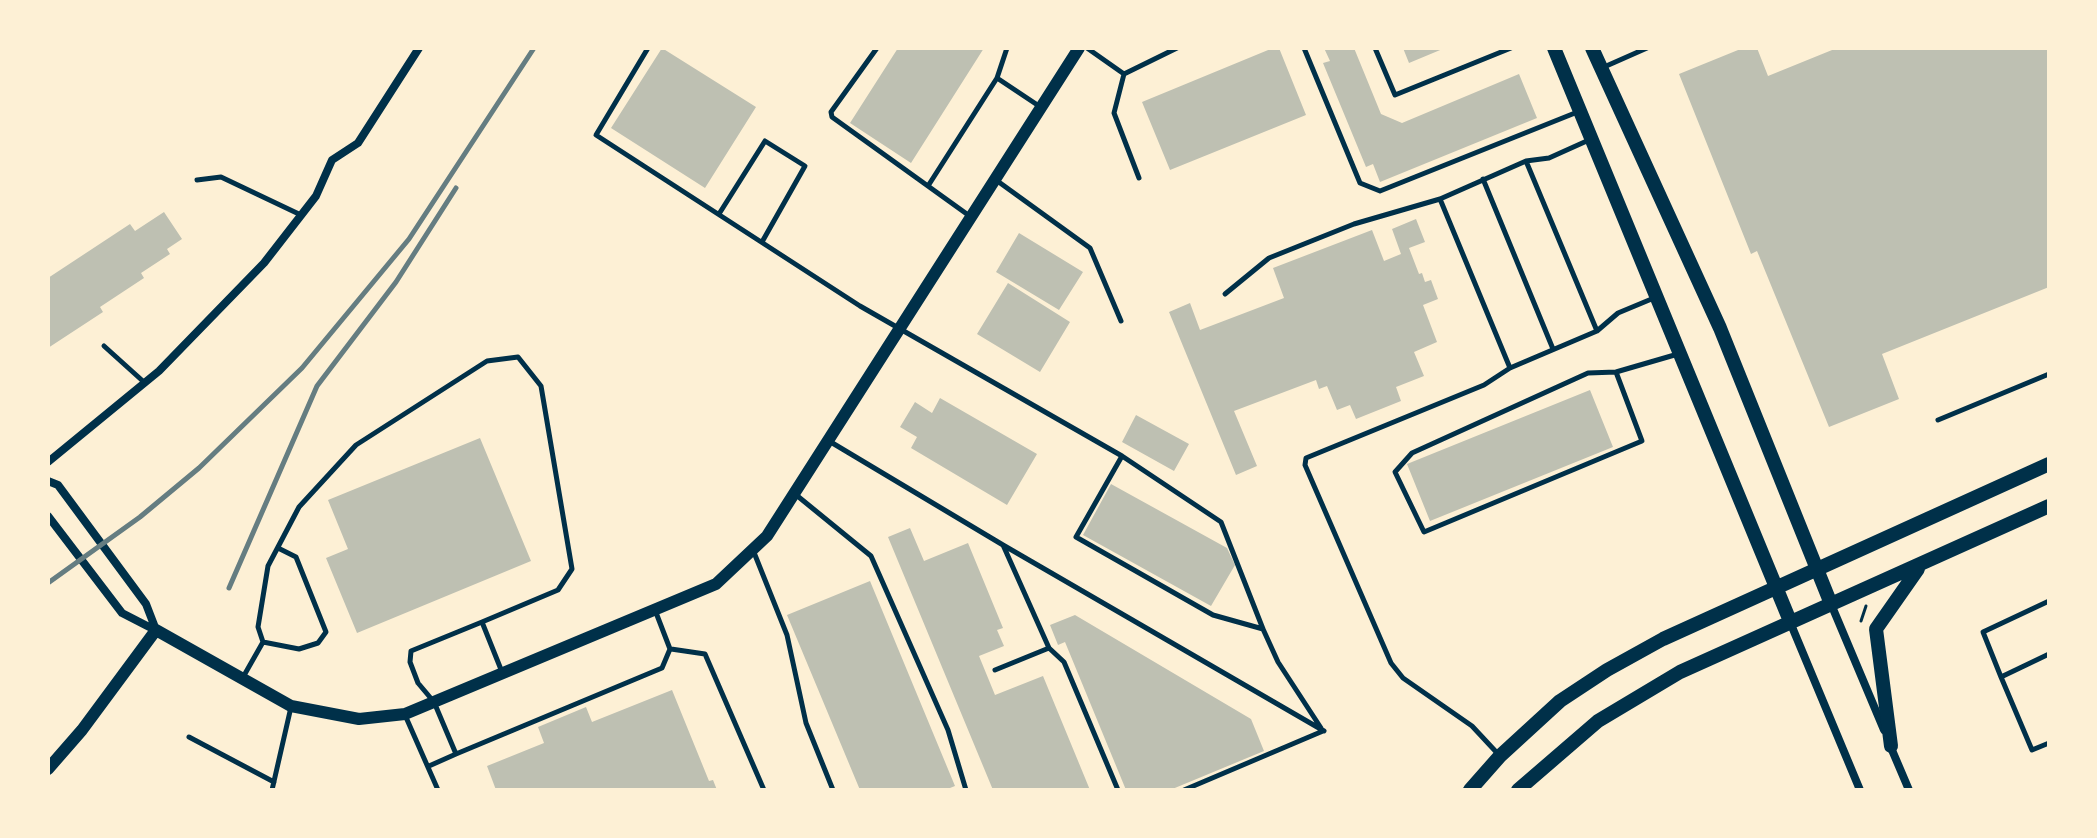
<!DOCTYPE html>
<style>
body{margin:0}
#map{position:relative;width:2097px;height:838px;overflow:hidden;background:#fdf0d5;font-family:"Noto Serif",serif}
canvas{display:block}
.frame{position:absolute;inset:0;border:50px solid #fdf0d5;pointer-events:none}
</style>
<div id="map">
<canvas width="2097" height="838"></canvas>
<div class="frame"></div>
</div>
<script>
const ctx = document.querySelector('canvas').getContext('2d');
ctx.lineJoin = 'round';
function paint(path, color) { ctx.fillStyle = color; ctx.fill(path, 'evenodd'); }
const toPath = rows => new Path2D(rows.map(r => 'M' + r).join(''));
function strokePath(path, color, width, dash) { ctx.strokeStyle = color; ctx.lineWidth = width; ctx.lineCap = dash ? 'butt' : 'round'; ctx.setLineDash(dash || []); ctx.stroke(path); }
const building = toPath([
 [662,48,756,107,705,188,611,128],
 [898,48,984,48,911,163,850,123],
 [1273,48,1279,48,1306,115,1170,170,1142,102],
 [1324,48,1354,48,1381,114,1402,123,1519,74,1537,118,1380,182,1373,164,1366,167,1323,63,1330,61],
 [1403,48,1445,48,1409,63],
 [1743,48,1757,48,1768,76,1837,48,2049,48,2049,287,1882,354,1899,399,1829,427,1757,251,1751,254,1679,74],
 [164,212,182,239,167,249,170,254,141,273,144,278,100,307,103,312,48,348,48,278,130,224,135,231],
 [1416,219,1425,242,1409,248,1419,274,1422,273,1425,282,1431,280,1438,299,1423,305,1437,342,1414,352,1424,376,1396,387,1401,401,1356,419,1350,405,1337,410,1327,386,1319,389,1316,380,1234,411,1257,466,1236,475,1169,312,1190,303,1200,330,1284,298,1273,268,1372,230,1384,261,1401,254,1392,229],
 [1019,233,1083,272,1059,310,996,272],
 [1008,283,1070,322,1040,372,977,334],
 [1590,390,1613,447,1430,521,1407,464],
 [940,398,1037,454,1007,505,911,448,917,437,900,427,915,402,932,413],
 [1136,415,1189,444,1174,471,1122,442],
 [480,438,531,561,357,633,326,558,348,549,328,500],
 [1111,484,1227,548,1235,565,1211,606,1083,535],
 [910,528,924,561,968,543,1003,628,997,630,1004,646,979,656,995,695,1043,676,1090,790,993,790,888,537],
 [870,581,955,786,945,790,860,790,787,615],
 [1075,615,1251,719,1264,751,1170,790,1126,790,1065,642,1058,645,1050,625],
 [672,690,709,781,713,780,717,790,496,790,487,766,544,743,538,727,586,707,592,722]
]);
const path = toPath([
 [1861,621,1866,606]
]);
const service = toPath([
 [648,48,596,135,860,306,1122,456,1221,522,1263,629,1213,615,1076,537,1122,456],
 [877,48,831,112,832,117,971,217],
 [1087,48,1124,74],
 [1304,48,1360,183,1380,191,1580,111],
 [1375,48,1395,95,1511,48],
 [1604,67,1647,48],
 [997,78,1039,106],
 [1526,161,1597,331],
 [1139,178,1114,113,1124,74,1177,48],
 [1483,179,1553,349],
 [197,180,221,177,301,215],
 [996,180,1090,248,1121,321],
 [928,186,997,78,1007,48],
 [1440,199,1510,368],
 [719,214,765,141,805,166,762,242],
 [1225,294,1269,258,1354,224,1440,199,1526,161,1549,158,1589,140],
 [104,346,145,383],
 [1616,372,1642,441,1424,532,1395,472,1412,453,1588,373,1616,372,1678,354],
 [1938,420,2049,374],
 [829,441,1003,545,1049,648,1064,662,1118,790],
 [795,494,871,556,948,730,966,790],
 [1003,545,1324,731],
 [753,550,787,635,806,723,833,790],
 [2049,601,1983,632,2001,677,2049,654],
 [1263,629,1278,662,1321,728],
 [263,642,299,649,318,643,326,632,296,557,278,548],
 [671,649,705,654,764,790],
 [995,670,1049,648],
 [502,672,482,622,411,651,410,662,418,683,434,702,456,754,662,668,670,649,655,610],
 [2001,677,2032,750,2049,743],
 [242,679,263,642,258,627,268,566,299,507,356,445,487,361,518,357,541,386,572,569,558,590,482,622],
 [405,715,438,790],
 [189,737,274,782],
 [1499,755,1472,726,1403,678,1391,663,1305,465,1306,458,1484,385,1510,368,1597,331,1618,313,1654,298],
 [429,766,456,754],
 [272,790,291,707],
 [1184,790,1323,731]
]);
const minor = toPath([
 [48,462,159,371,264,263,316,196,332,160,358,143,419,48],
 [48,481,58,485,146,604,156,630],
 [48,516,122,613,155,630],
 [1831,604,1884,730],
 [1790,622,1860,790],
 [1889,743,1909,790]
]);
const tertiary = toPath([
 [48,769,82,730,156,630,291,706,359,719,405,714,716,584,767,536,1079,48]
]);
const secondary = toPath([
 [1554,48,1790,621],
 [1592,48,1720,328,1831,604],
 [1891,746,1876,629,1918,569],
 [1470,790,1500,756,1560,701,1607,670,1663,639,2049,464],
 [1518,790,1598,721,1680,672,2049,506]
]);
const rail = toPath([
 [48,583,140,517,199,468,302,368,409,239,534,48],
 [229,588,317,386,396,282,456,188]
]);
paint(building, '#bec0b2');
strokePath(path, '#003049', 3);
strokePath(service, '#003049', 5);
strokePath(minor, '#003049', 8);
strokePath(tertiary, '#003049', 12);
strokePath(secondary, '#003049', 14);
strokePath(rail, '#657d81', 5);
</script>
